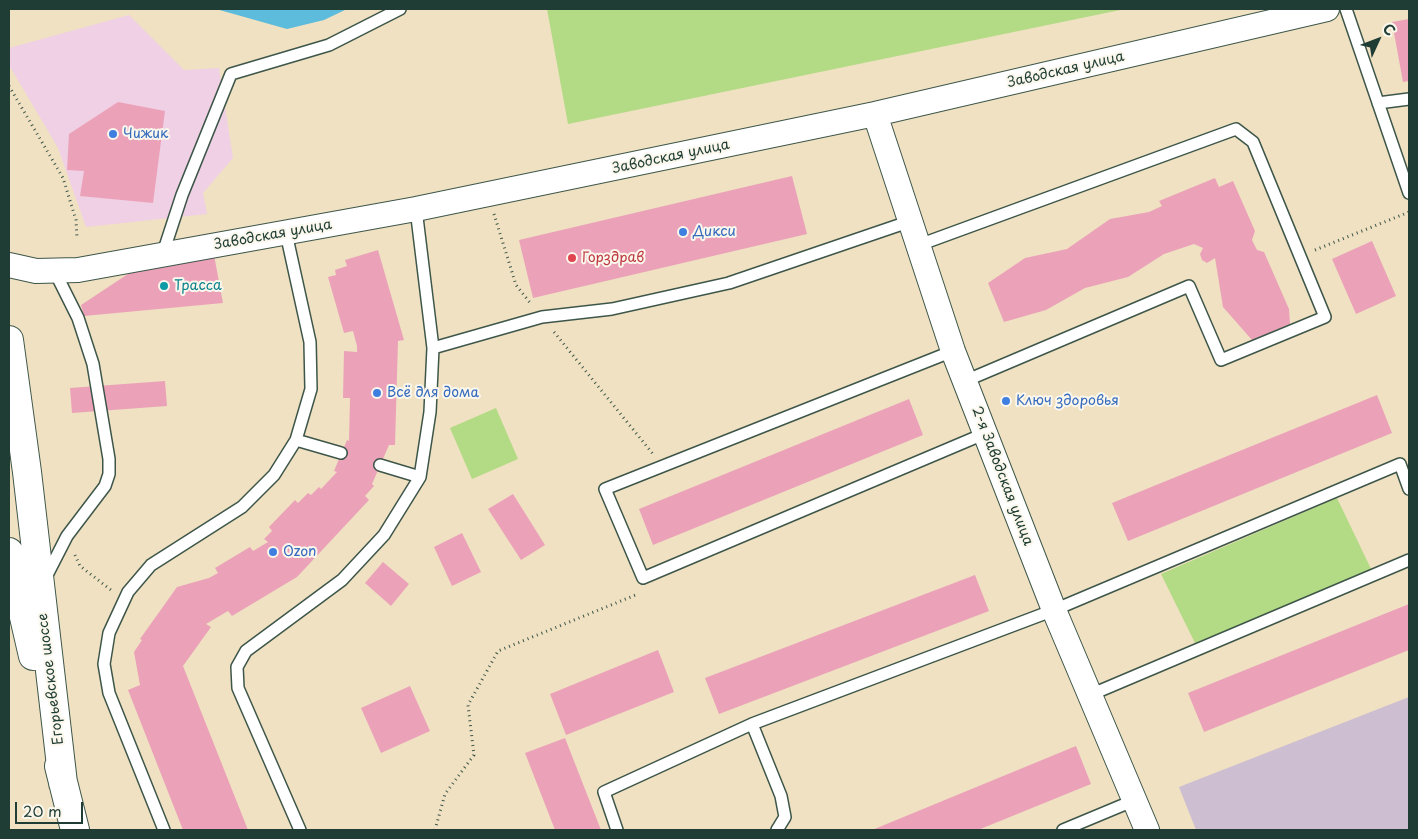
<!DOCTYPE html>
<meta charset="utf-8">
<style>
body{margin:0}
#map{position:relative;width:1418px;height:839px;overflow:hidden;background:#efe1c2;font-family:"Playpen Sans",sans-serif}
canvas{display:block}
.frame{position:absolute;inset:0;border:10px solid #1f3d34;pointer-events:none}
.north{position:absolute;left:1353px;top:15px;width:50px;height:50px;-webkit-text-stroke:4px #fbf7ec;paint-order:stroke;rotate:47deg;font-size:14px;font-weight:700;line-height:20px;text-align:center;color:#1f3d34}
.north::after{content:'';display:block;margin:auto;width:18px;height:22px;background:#1f3d34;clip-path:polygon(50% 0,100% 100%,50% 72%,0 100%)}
.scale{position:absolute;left:15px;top:802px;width:68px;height:22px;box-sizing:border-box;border:2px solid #1f3d34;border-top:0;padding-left:6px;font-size:15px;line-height:18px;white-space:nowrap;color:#1f3d34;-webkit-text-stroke:4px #fbf7ec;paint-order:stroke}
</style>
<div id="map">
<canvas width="1418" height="839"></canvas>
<div class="frame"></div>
<div class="north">С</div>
<div class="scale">20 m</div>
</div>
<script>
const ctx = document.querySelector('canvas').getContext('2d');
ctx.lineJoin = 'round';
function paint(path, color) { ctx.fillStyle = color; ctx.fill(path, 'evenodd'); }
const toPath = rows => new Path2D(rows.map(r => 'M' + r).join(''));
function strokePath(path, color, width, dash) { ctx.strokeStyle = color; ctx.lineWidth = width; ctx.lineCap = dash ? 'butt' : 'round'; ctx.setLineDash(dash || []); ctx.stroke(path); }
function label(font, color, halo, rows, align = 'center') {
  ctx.font = font + ' "Playpen Sans",sans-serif'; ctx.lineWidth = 4; ctx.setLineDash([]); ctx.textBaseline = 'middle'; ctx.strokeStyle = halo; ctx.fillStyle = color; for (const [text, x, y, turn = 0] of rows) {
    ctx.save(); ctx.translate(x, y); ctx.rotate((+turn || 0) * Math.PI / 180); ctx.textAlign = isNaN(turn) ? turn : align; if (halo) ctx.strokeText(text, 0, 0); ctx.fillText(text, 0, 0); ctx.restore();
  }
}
const built = toPath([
 [129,15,184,70,219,68,233,158,203,193,207,214,86,227,58,148,9,65,9,48]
]);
const industrial = toPath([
 [1409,697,1409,830,1196,830,1179,787]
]);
const green = toPath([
 [547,9,1125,9,568,124],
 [496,408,518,459,472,479,450,428],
 [1337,498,1372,571,1195,643,1161,574]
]);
const water = toPath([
 [216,9,347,9,324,20,287,29]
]);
const building = toPath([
 [1409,19,1409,81,1403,82,1392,22],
 [118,102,165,111,153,203,80,196,84,171,67,170,69,134],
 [792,176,807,234,533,298,519,240],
 [1215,178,1219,187,1233,181,1255,231,1252,240,1257,250,1264,252,1289,309,1290,324,1252,340,1223,307,1215,258,1207,263,1202,260,1200,254,1203,248,1194,244,1164,254,1128,277,1085,288,1046,310,1004,322,988,283,1025,258,1067,249,1110,219,1149,212,1162,206,1159,201],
 [1372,241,1396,296,1356,314,1332,259],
 [378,250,404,340,398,341,395,445,389,445,372,484,374,486,365,496,369,500,297,577,232,616,228,611,206,624,211,627,183,666,248,830,183,830,128,690,140,685,134,652,142,640,140,639,177,587,209,578,218,573,215,568,250,547,253,551,268,542,264,539,272,531,269,527,295,500,298,503,308,493,311,495,319,487,321,489,337,472,334,471,347,440,349,441,350,398,343,398,344,351,357,352,357,346,353,331,344,333,328,277,336,275,335,270,347,266,345,260],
 [214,255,223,303,84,316,81,305,134,270],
 [165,381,167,406,72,413,70,388],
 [1377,395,1392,433,1128,541,1112,503],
 [909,399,923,435,653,545,639,509],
 [513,494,545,545,521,560,488,509],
 [462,533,481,572,452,586,434,547],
 [383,562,409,584,391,606,365,583],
 [975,575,989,611,719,714,705,678],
 [1409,604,1409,650,1204,732,1188,693],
 [658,650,674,692,566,735,550,694],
 [410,686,430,731,381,753,361,708],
 [565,738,601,830,555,830,525,753],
 [1076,746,1091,784,978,830,872,830]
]);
const path = toPath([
 [9,86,63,178,76,220,77,238],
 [494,214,516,285,531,304],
 [1315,250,1409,212],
 [554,332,653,454],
 [75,555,80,566,111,590],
 [435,830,445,794,474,755,468,705,498,651,638,594]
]);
const service = toPath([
 [1346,9,1409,193],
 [1378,103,1409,99],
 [919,245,1236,129,1253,142,1325,317,1221,360,1189,286,965,381],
 [162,256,182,195,231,74,329,45,400,9],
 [433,348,542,317,612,309,729,283,911,221],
 [953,351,605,489,643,578,986,433],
 [296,440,341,453],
 [380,465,420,477],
 [46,577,67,536,105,486,109,474,109,459,93,364,78,318,55,272],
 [1090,695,1409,560],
 [752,724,781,796,785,817,777,830],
 [164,830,109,693,104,664,109,633,128,592,151,565,242,507,274,475,296,440,311,389,310,342,286,233],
 [300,830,238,688,237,667,246,651,342,580,384,535,420,477,430,412,433,348,416,209],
 [617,830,604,792,752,724,1054,610,1400,464,1409,489],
 [1063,830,1135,800]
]);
const minor = toPath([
 [875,114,953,351,1054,610,1147,830],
 [9,265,36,271,78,270,416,209,875,114,1327,9]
]);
const primary = toPath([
 [9,340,27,472,63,783],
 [9,552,33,656],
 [59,766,75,830]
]);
const markers = [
 [113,134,5,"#3f7fe0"],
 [683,232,5,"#3f7fe0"],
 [572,258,5,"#e0444e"],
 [164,286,5,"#0f9aa8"],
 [377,393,5,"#3f7fe0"],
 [1006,401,5,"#3f7fe0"],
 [273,552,5,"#3f7fe0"]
];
const streetNames = [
 ["Заводская улица",1066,70,-13],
 ["Заводская улица",671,157,-12],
 ["Заводская улица",273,235,-10],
 ["2-я Заводская улица",1002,476,69],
 ["Егорьевское шоссе",51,679,-97]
];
const shopNames = [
 ["Чижик",123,134],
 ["Дикси",693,232],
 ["Всё для дома",387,393],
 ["Ключ здоровья",1016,401],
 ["Ozon",283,552]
];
const healthNames = [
 ["Горздрав",582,258]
];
const cultureNames = [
 ["Трасса",174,286]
];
paint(built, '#f0d0e4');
paint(industrial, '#cebed1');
paint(green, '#b3da84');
paint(water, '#5dbbdb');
paint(building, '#eba2b9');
strokePath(service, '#3e5649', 14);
strokePath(minor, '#3e5649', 26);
strokePath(primary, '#3e5649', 30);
strokePath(path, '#3e5649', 3, [1, 4]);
strokePath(service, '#fff', 11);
strokePath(minor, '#fff', 24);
strokePath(primary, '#fff', 28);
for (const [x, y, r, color] of markers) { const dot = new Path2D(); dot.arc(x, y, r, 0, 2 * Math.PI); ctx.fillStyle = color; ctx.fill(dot); strokePath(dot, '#fbf7ec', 2); }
label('14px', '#1f3d34', '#fbf7ec', streetNames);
label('14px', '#366cbe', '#fbf7ec', shopNames, 'left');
label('14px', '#be3a42', '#fbf7ec', healthNames, 'left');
label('14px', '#0d838f', '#fbf7ec', cultureNames, 'left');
</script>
